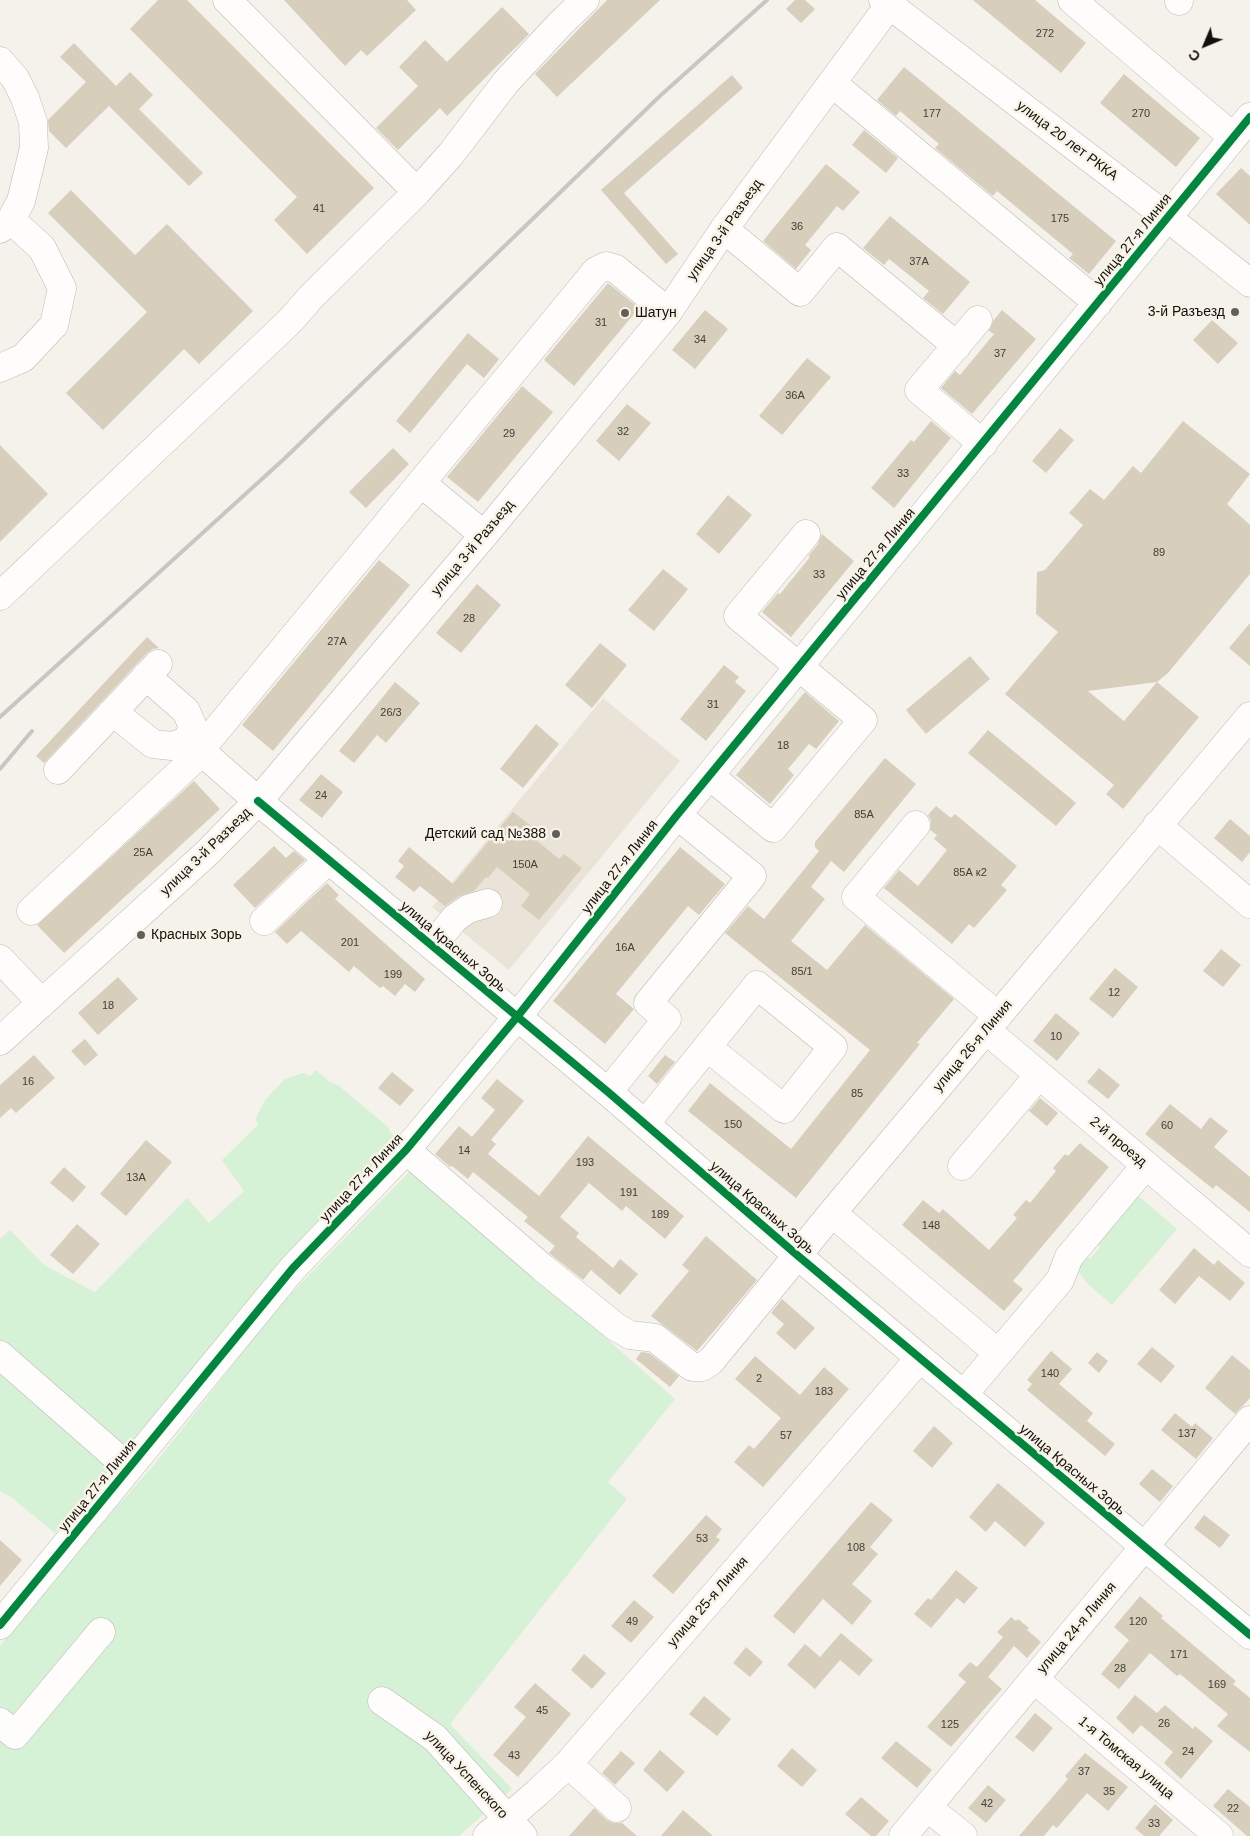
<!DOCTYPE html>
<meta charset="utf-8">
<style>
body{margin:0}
#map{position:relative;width:1250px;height:1836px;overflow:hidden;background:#f5f2eb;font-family:Helvetica,sans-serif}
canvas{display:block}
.north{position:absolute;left:1180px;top:20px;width:50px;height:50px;-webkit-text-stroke:4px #f9f3e7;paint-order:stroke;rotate:225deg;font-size:14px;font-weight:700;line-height:20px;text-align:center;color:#11100c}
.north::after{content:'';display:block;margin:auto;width:18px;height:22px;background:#11100c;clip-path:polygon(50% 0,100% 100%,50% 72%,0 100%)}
</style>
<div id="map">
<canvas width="1250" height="1836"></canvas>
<div class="north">С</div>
</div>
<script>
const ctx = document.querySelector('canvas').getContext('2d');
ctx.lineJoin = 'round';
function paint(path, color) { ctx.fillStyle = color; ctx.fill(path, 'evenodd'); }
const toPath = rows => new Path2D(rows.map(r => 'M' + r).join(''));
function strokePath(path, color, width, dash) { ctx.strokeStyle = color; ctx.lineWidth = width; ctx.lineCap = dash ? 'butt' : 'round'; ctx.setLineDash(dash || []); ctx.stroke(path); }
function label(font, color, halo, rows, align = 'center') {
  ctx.font = font + ' Helvetica,sans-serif'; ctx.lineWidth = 5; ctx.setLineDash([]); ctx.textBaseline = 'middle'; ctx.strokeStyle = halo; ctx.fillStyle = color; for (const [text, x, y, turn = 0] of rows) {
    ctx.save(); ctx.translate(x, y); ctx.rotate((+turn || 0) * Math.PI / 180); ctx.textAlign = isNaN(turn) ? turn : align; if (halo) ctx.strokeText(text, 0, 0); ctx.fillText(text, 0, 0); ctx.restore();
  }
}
const built = toPath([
 [603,698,680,761,509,970,432,907]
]);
const green = toPath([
 [316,1070,330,1082,338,1085,388,1127,390,1132,404,1143,133,1451,55,1533,11,1497,0,1491,0,1239,10,1230,44,1265,95,1292,187,1198,209,1223,244,1191,222,1160,258,1125,256,1118,265,1100,285,1079,303,1073,310,1076],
 [413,1168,675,1399,608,1482,627,1499,450,1724,512,1789,459,1836,0,1836,0,1646,59,1571,154,1465,278,1307],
 [1135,1193,1177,1229,1112,1305,1088,1284,1074,1266,1084,1254,1090,1259,1100,1247,1094,1242]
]);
const building = toPath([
 [158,0,187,0,374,188,307,254,274,220,297,197,130,29],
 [284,0,407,0,416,10,367,56,361,50,345,66],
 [607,0,660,0,557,97,535,74],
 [795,0,805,0,815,9,801,23,786,9],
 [973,0,1035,0,1086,43,1061,73],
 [502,7,529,34,447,116,440,108,398,150,376,128,418,86,399,67,425,40,447,62],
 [74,43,116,86,130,72,153,95,139,109,203,173,189,186,109,106,66,148,49,131,48,120,86,82,60,57],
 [904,67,1116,241,1089,274,1069,258,1073,254,997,191,993,196,935,148,939,144,900,111,896,116,877,100],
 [1124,74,1200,138,1176,167,1100,103],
 [732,75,743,88,624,193,678,254,666,264,601,190],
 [864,130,898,158,886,173,852,145],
 [826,164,860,192,843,211,837,206,805,245,811,250,796,269,763,241],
 [1241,168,1250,176,1250,225,1216,194],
 [71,190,135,255,167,224,253,311,199,364,184,349,103,430,66,393,147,312,48,213],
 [890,216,970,282,943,314,923,298,929,291,889,259,884,265,863,248],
 [608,283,639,308,574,386,544,360],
 [705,310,728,329,695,369,672,350],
 [1002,310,1036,339,972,414,941,388,955,371,960,375,994,334,989,331,993,321],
 [1212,320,1238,343,1218,364,1193,340],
 [468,333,499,359,484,378,467,364,410,433,396,421],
 [807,358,831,377,782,435,759,416],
 [522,386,553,412,478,502,447,477],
 [627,404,651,423,619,461,596,441],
 [931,421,951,438,894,508,871,488,911,440,914,442],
 [1183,421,1250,474,1227,504,1250,525,1250,574,1168,673,1157,682,1199,717,1123,809,1106,794,1114,785,1005,694,1058,632,1036,614,1037,572,1045,570,1083,525,1069,513,1090,489,1104,500,1133,466,1141,473],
 [1157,682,1124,721,1088,691],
 [1060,428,1074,440,1046,473,1032,461],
 [0,445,48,494,0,542],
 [393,448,409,464,366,508,349,492],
 [728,495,752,515,719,554,696,534],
 [822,534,854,561,791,637,762,612,778,593,780,594,810,557,808,556,818,544],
 [379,560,410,585,273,751,242,725],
 [663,569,688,589,654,631,628,610],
 [477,584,501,605,461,653,436,633],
 [1250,623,1250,666,1229,648],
 [147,637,159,648,153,649,147,653,44,763,36,756],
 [600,643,627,665,592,708,565,685],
 [970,656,990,679,926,734,906,710],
 [724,665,739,677,735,682,746,691,706,741,680,719],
 [395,682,420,703,386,743,377,735,354,763,339,751],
 [805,692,839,721,816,749,809,744,788,769,794,775,770,804,736,775],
 [536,724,559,744,523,788,500,769],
 [988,730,1076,803,1056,826,968,753],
 [885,758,916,784,844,872,831,861,811,887,825,899,791,941,827,970,865,925,954,999,917,1043,920,1044,796,1198,688,1111,710,1083,791,1149,870,1050,725,933,748,906,764,919,819,851,815,847,815,842],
 [321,774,343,792,322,818,299,800],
 [194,781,220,809,64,953,37,925],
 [936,806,951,818,955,814,1017,866,1001,885,1007,890,974,928,969,924,952,944,884,888,899,870,918,886,947,850,934,839,937,835,930,830,931,820,928,815],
 [513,812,531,826,526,832,559,859,564,854,582,868,539,920,521,906,530,894,497,867,488,878,486,877,474,891,459,896,445,906,420,886,414,892,395,877,404,866,398,861,409,847,453,884],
 [1230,819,1250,836,1250,852,1242,862,1214,838],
 [274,846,286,858,294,851,305,860,255,908,233,885],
 [680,847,725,884,699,915,688,906,616,994,634,1009,605,1044,553,1001],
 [327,883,339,895,335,899,425,979,415,992,405,984,395,996,383,986,380,988,354,966,349,972,301,931,287,944,275,932],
 [1221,949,1241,965,1223,987,1203,971],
 [1115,968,1138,987,1113,1018,1089,999],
 [118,977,138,999,98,1035,78,1013],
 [1056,1013,1080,1033,1057,1061,1033,1041],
 [85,1039,98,1055,85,1066,71,1051],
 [34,1055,55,1078,16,1113,11,1108,0,1118,0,1085],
 [665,1055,675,1062,657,1084,648,1076],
 [1099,1068,1120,1085,1108,1099,1087,1082],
 [392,1072,414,1090,400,1106,378,1088],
 [497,1079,524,1101,491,1140,496,1144,488,1154,539,1196,588,1136,684,1216,665,1239,626,1206,622,1211,589,1183,560,1217,579,1233,576,1237,613,1268,620,1259,638,1274,620,1295,591,1270,583,1280,549,1253,555,1246,524,1221,528,1217,473,1172,468,1179,452,1166,450,1167,435,1154,459,1126,472,1137,495,1110,481,1098],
 [1040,1098,1058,1113,1047,1126,1029,1111],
 [1170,1104,1201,1129,1210,1117,1228,1131,1214,1147,1250,1177,1250,1212,1216,1185,1213,1189,1145,1134],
 [146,1140,172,1162,126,1216,100,1194],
 [1080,1143,1109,1167,1013,1281,1023,1289,1004,1311,902,1225,923,1200,939,1213,943,1209,989,1250,1017,1218,1013,1215,1026,1200,1030,1203,1056,1171,1053,1168,1065,1154,1068,1156],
 [64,1167,86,1187,73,1202,50,1183],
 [77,1224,100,1244,73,1274,50,1255],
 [706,1236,757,1280,697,1351,651,1316,689,1271,682,1265],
 [1194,1248,1214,1265,1218,1260,1245,1283,1230,1301,1199,1276,1175,1304,1159,1290],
 [782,1299,815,1328,795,1350,776,1333,784,1324,771,1313],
 [1152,1347,1175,1366,1161,1383,1137,1364],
 [1051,1351,1072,1369,1059,1384,1093,1413,1087,1421,1115,1444,1105,1456,1027,1390,1032,1384,1027,1380],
 [641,1352,649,1353,679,1376,670,1387,636,1359],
 [1097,1352,1108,1361,1099,1373,1088,1363],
 [1232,1355,1250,1370,1250,1398,1235,1414,1205,1388],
 [755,1356,800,1395,824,1367,849,1389,763,1487,734,1462,749,1445,754,1449,781,1418,735,1379],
 [1175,1413,1192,1427,1195,1423,1213,1438,1196,1459,1161,1430],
 [934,1426,953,1443,932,1468,913,1451],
 [1152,1469,1173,1486,1160,1502,1139,1484],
 [998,1483,1045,1523,1025,1547,995,1521,986,1532,969,1517],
 [871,1502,893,1520,870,1547,878,1554,852,1584,872,1601,852,1625,823,1599,794,1634,773,1616],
 [706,1515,722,1529,716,1537,720,1540,673,1594,652,1576],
 [1204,1515,1230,1535,1220,1548,1194,1528],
 [0,1540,22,1560,0,1586],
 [956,1570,978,1588,964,1604,957,1598,931,1628,914,1614,928,1598,931,1600],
 [1140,1596,1163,1616,1161,1618,1236,1681,1233,1684,1250,1698,1250,1752,1217,1726,1228,1714,1180,1674,1177,1676,1150,1653,1119,1689,1101,1674,1129,1640,1114,1627],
 [634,1600,654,1617,631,1643,611,1626],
 [1011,1617,1016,1621,1018,1619,1029,1628,1027,1630,1041,1642,1027,1658,1014,1646,988,1677,1002,1689,951,1747,927,1727,966,1682,958,1675,970,1662,977,1667,1003,1637,997,1632],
 [841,1633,873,1660,859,1676,840,1660,815,1689,787,1665,805,1644,820,1657],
 [746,1647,763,1662,750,1677,733,1663],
 [584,1654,606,1673,592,1689,571,1670],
 [535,1683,571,1714,518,1777,493,1755,526,1717,514,1707],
 [1135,1695,1157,1713,1165,1705,1193,1729,1195,1726,1213,1741,1181,1779,1164,1763,1173,1752,1141,1725,1133,1734,1116,1718],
 [704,1696,731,1719,717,1736,689,1714],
 [1035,1713,1053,1728,1033,1752,1015,1737],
 [896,1741,932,1770,917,1788,881,1758],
 [792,1748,817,1770,802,1787,777,1766],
 [660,1750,685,1772,667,1792,643,1770],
 [621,1751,635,1763,615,1785,602,1773],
 [1085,1753,1128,1787,1108,1811,1087,1793,1057,1828,1053,1825,1044,1836,1019,1836,1068,1779,1065,1776],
 [988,1785,1006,1800,986,1823,968,1808],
 [1228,1789,1250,1807,1250,1836,1247,1836,1213,1806],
 [861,1797,889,1821,876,1836,871,1836,845,1814],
 [1155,1804,1173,1820,1159,1836,1144,1836,1135,1828],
 [594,1808,607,1820,614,1823,622,1823,637,1836,569,1836],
 [683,1810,713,1836,661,1836]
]);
const minor = toPath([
 [227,0,417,192],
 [1072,0,1233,137],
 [1179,0,1179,1],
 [0,61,15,78,25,98,33,122,34,148,21,201,11,220,0,229],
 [832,83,1098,303],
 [724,229,800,292,837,247,957,346],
 [978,320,919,390,983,444],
 [0,368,23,358,54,325,62,288,42,248,11,220],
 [421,483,484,535],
 [0,596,290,321,311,297,417,192,451,154,506,82,560,24,585,0],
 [146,676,186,711,193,727,187,741],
 [113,712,153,744,172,746,187,741,202,752,258,801,608,1092,797,1255,1250,1635],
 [200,750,596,271,606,266,616,269,668,312],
 [58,770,158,664],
 [710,776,773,828,863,720,738,616,806,534],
 [916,825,856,897,998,1016],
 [1157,825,1250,904],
 [31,911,202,752],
 [264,921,328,860],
 [432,946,455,918,468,909,488,903],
 [0,959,42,1003],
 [986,1030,1250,1253],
 [608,1092,667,1019,648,1003,752,876,677,815],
 [645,1124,757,985,833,1047,784,1109,707,1047],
 [406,1150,543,1268,616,1327,630,1335,655,1338,692,1367,702,1367,711,1361,832,1213,1250,716],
 [962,1166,1039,1075],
 [832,1213,998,1353],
 [0,1355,129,1468],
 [963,1395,1060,1280,1069,1257,1146,1165],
 [0,1625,293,1268,406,1150,517,1017,677,815,1250,117],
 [1034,1679,1219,1836],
 [382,1701,435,1738,523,1836],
 [0,1722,15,1735,101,1632],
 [568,1764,617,1808],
 [927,1807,963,1836],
 [487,1836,537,1793,568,1764,920,1358],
 [903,1836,1250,1420]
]);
const major = toPath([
 [883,0,1168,218,1250,283],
 [0,1041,207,853,258,801,484,535,668,312,724,229,893,0]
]);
const rail = toPath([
 [0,717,284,459,661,95,767,0],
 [0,769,32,731]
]);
const cycleway = toPath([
 [258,801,608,1092,797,1255,1250,1635],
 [0,1625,293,1268,406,1150,517,1017,677,815,1250,117]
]);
const markers = [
 [1235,312,5,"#615f5a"],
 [625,313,5,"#615f5a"],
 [556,834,5,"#615f5a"],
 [141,935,5,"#615f5a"]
];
const numberNames = [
 ["272",1045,34],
 ["177",932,114],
 ["270",1141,114],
 ["41",319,209],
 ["175",1060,219],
 ["36",797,227],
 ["37А",919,262],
 ["31",601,323],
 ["34",700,340],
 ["37",1000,354],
 ["36А",795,396],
 ["32",623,432],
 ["29",509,434],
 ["33",903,474],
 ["89",1159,553],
 ["33",819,575],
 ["28",469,619],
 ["27А",337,642],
 ["31",713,705],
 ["26/3",391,713],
 ["18",783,746],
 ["24",321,796],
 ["85А",864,815],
 ["25А",143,853],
 ["150А",525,865],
 ["85А к2",970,873],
 ["201",350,943],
 ["16А",625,948],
 ["85/1",802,972],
 ["199",393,975],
 ["12",1114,993],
 ["18",108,1006],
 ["10",1056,1037],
 ["16",28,1082],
 ["85",857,1094],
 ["150",733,1125],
 ["60",1167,1126],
 ["14",464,1151],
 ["193",585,1163],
 ["13А",136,1178],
 ["191",629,1193],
 ["189",660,1215],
 ["148",931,1226],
 ["140",1050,1374],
 ["2",759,1379],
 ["183",824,1392],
 ["137",1187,1434],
 ["57",786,1436],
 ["53",702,1539],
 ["108",856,1548],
 ["49",632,1622],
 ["120",1138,1622],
 ["171",1179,1655],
 ["28",1120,1669],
 ["169",1217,1685],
 ["45",542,1711],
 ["26",1164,1724],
 ["125",950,1725],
 ["24",1188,1752],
 ["43",514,1756],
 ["37",1084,1772],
 ["35",1109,1792],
 ["42",987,1804],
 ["22",1233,1809],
 ["33",1154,1824]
];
const streetNames = [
 ["улица 20 лет РККА",1067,141,37],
 ["улица 3-й Разъезд",725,230,-55],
 ["улица 27-я Линия",1133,240,-51],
 ["улица 3-й Разъезд",473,548,-50],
 ["улица 27-я Линия",876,554,-50],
 ["улица 3-й Разъезд",206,852,-44],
 ["улица 27-я Линия",620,867,-52],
 ["улица Красных Зорь",453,947,40],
 ["улица 26-я Линия",973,1046,-50],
 ["2-й проезд",1118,1142,40],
 ["улица 27-я Линия",362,1178,-47],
 ["улица Красных Зорь",762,1208,41],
 ["улица Красных Зорь",1072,1470,40],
 ["улица 27-я Линия",98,1486,-51],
 ["улица 25-я Линия",708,1602,-49],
 ["улица 24-я Линия",1077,1628,-50],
 ["1-я Томская улица",1126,1758,40],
 ["улица Успенского",466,1775,47]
];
const poiNames = [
 ["3-й Разъезд",1225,312],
 ["Шатун",635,313,"left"],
 ["Детский сад №388",546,834],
 ["Красных Зорь",151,935,"left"]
];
paint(built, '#eae3d7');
paint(green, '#d5f1d6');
paint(building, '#d7cebc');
strokePath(minor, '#bcb9b4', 29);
strokePath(major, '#bcb9b4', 29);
strokePath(minor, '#fefdfc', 28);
strokePath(major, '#fefdfc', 28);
strokePath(rail, '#c6c6c4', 4);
strokePath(cycleway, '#00873e', 8);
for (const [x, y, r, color] of markers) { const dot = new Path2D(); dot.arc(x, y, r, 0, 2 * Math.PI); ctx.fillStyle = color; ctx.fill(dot); strokePath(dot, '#f9f3e7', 2); }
label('11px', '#424038', null, numberNames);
label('14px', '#11100c', '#f9f3e7', streetNames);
label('14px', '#11100c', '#f9f3e7', poiNames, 'right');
</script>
